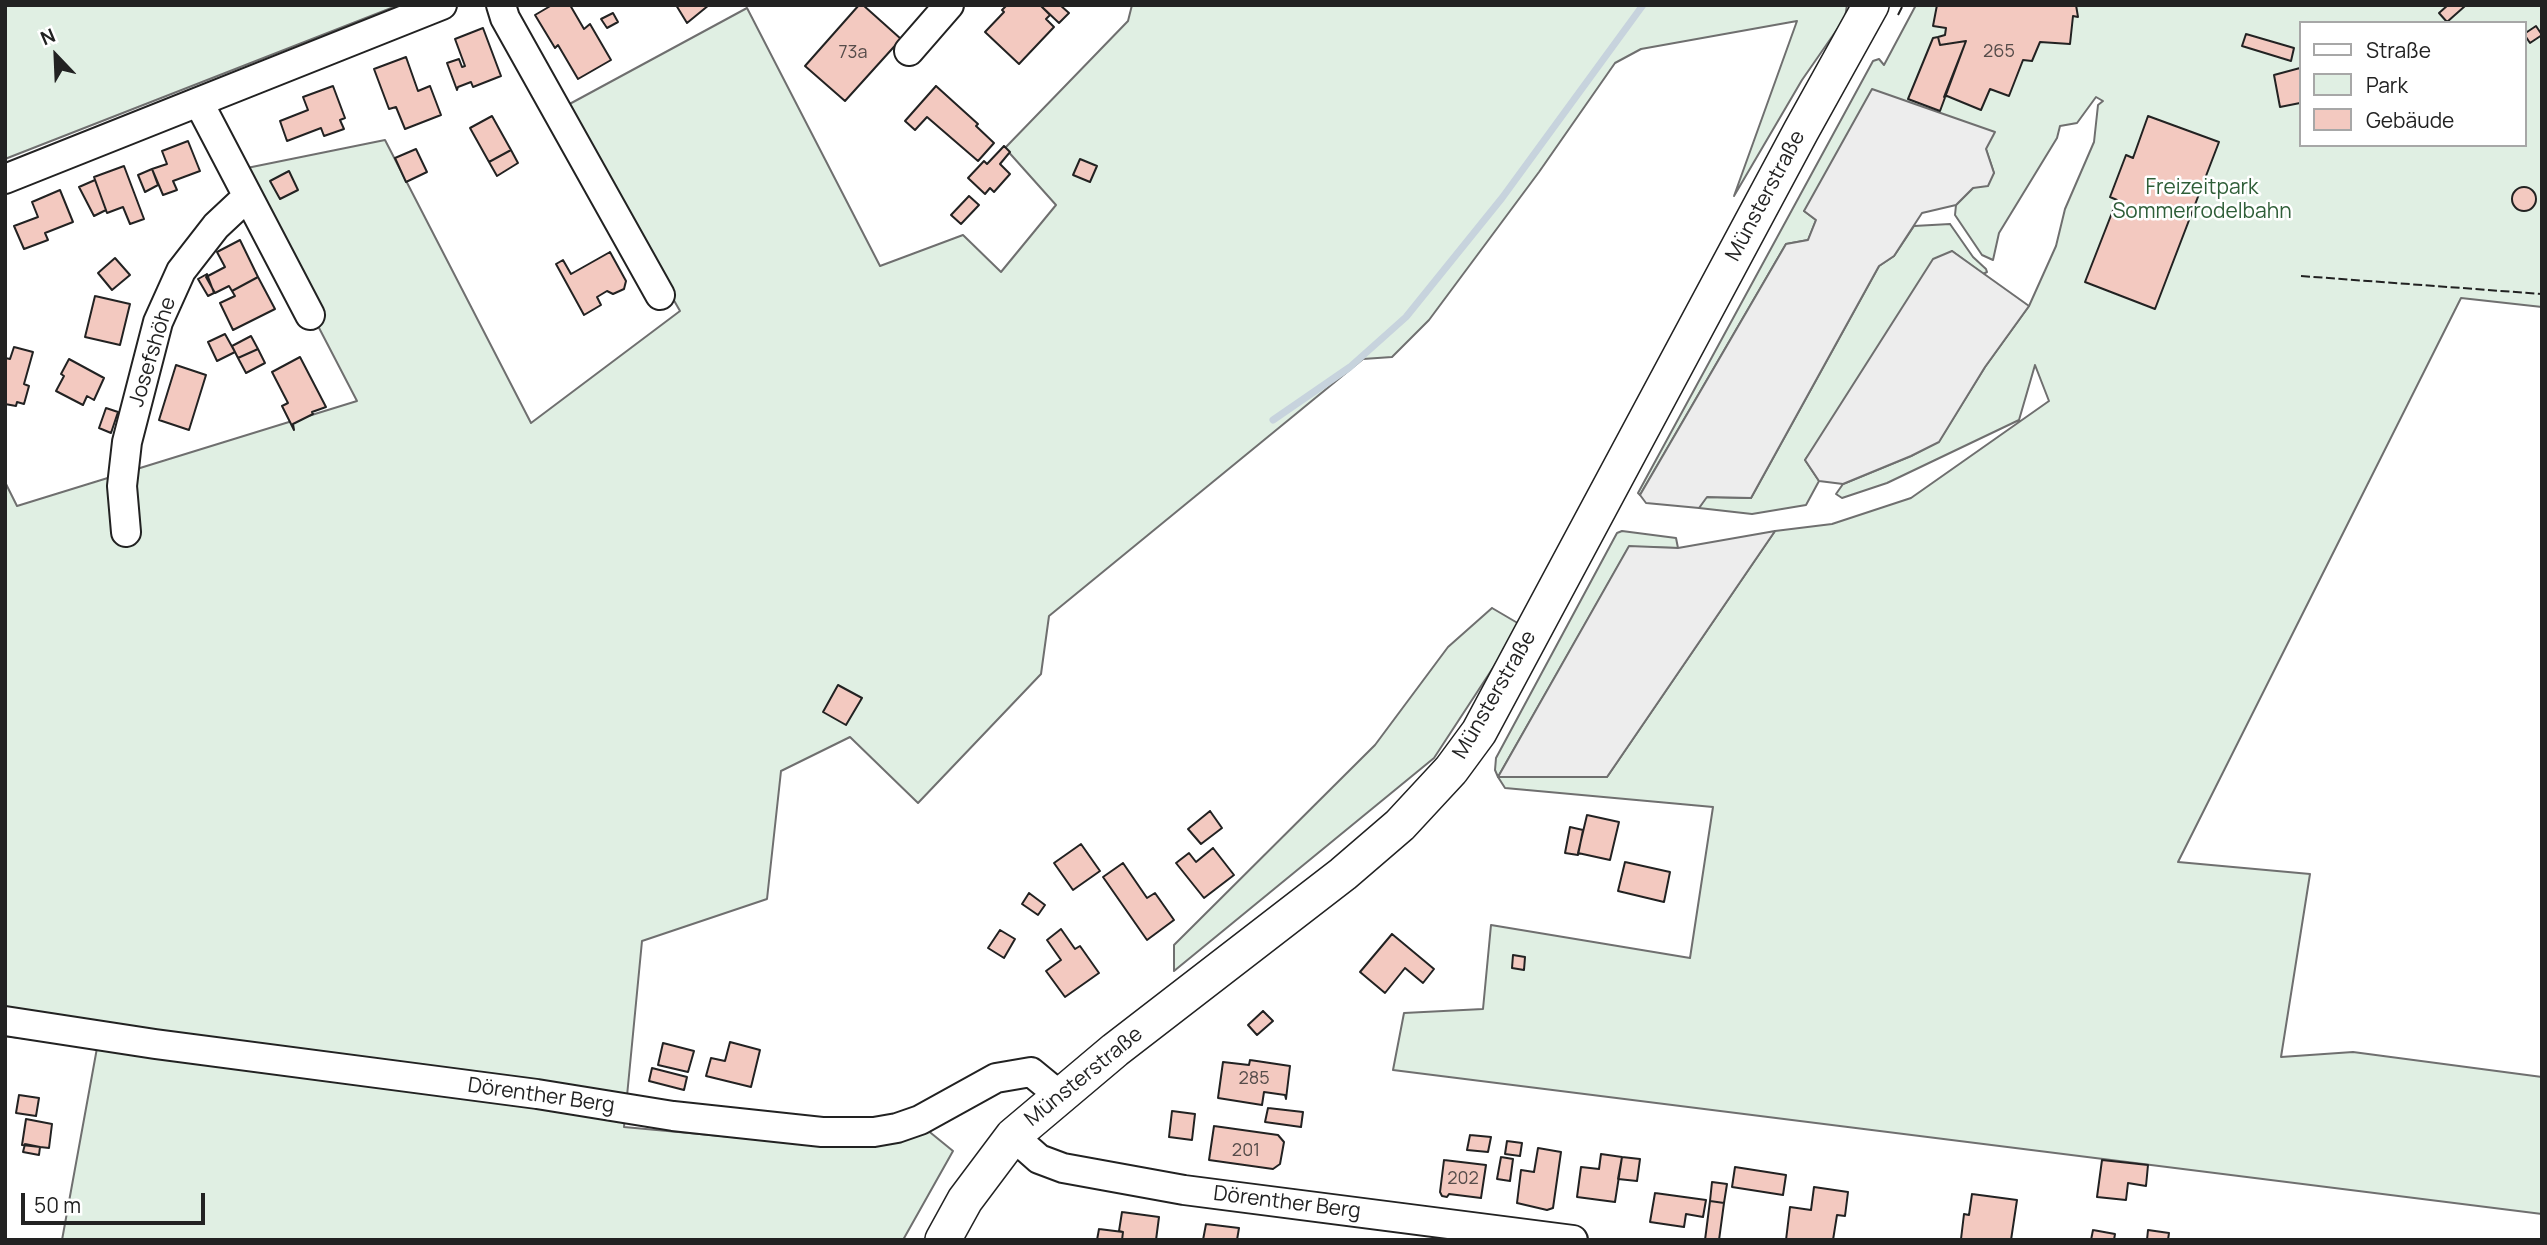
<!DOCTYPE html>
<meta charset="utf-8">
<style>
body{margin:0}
#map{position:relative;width:2547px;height:1245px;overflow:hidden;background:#fff;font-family:Manrope,sans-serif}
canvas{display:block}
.frame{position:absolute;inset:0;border:7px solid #222;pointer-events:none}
.legend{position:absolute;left:2299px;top:21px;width:228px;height:126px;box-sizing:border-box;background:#fff;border:2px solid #a7a7a7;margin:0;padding:9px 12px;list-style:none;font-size:21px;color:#222}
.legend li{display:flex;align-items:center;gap:14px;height:35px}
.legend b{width:35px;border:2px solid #a7a7a7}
.north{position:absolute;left:21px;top:21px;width:70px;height:70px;-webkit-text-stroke:5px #fff;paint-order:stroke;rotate:337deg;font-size:19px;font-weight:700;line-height:28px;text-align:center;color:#222}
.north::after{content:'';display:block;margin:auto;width:24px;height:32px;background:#222;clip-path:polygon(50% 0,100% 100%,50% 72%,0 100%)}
.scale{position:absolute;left:21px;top:1193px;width:184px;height:32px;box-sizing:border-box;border:4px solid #222;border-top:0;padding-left:9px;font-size:21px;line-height:24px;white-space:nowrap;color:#222;-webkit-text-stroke:5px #fff;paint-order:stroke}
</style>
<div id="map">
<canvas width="2547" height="1245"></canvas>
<div class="frame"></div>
<ul class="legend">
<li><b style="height:9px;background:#fff"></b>Straße</li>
<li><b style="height:19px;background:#e0efe3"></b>Park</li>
<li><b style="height:19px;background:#f3c9c0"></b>Gebäude</li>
</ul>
<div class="north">N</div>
<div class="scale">50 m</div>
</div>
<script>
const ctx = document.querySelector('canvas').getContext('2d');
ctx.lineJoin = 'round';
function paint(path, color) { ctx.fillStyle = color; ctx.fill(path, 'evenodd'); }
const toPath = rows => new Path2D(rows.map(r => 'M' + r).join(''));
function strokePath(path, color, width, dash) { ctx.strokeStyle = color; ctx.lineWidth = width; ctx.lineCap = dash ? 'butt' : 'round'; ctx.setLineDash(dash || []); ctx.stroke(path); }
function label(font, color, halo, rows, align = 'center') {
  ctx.font = font + ' Manrope,sans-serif'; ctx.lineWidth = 5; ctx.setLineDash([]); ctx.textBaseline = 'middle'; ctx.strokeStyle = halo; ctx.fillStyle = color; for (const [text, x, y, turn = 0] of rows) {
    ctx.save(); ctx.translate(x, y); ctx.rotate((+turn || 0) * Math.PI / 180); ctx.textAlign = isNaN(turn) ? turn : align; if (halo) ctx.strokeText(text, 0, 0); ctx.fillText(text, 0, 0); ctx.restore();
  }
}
const green = toPath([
 [5,5,399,5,5,159,5,5],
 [1132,5,1847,5,1845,18,1802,80,1734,196,1797,21,1641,49,1615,63,1539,172,1429,320,1392,357,1363,359,1049,616,1041,674,918,803,850,737,781,771,767,899,642,941,624,1127,819,1145,926,1129,953,1151,903,1240,62,1240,97,1048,5,1036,5,482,17,506,357,401,237,170,385,140,531,423,680,311,564,107,747,8,880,266,963,235,1001,272,1056,205,1005,148,1128,21,1132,5],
 [1916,5,2542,5,2542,307,2461,298,2178,862,2310,874,2281,1057,2353,1052,2542,1077,2542,1214,1393,1070,1404,1013,1483,1009,1491,925,1690,958,1713,807,1505,788,1498,777,1495,770,1496,758,1617,533,1622,531,1676,538,1678,548,1629,547,1498,777,1607,777,1775,531,1832,524,1911,498,2049,401,2035,365,2019,420,1887,483,1842,498,1836,494,1843,484,1911,456,1939,441,1985,367,2029,306,2056,246,2065,209,2094,142,2098,105,2103,101,2096,97,2077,123,2060,126,2057,138,1999,233,1993,260,1982,255,1955,215,1956,205,1973,188,1994,173,1986,149,1804,211,1816,220,1808,240,1786,244,1640,495,1638,493,1873,61,1879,59,1884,65,1916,5],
 [2300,23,2524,23,2524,145,2300,145,2300,23],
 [1950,224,1973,257,1986,269,1987,272,1983,274,1952,251,1805,460,1819,481,1806,505,1752,514,1699,508,1706,497,1751,498,1879,266,1894,256,1914,226,1950,224],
 [1492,608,1521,625,1434,758,1174,971,1174,945,1375,745,1448,647,1492,608]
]);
const parking = toPath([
 [1872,89,1995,132,1986,149,1994,173,1988,186,1973,188,1956,205,1922,213,1894,256,1879,266,1751,498,1707,497,1699,508,1646,503,1640,495,1786,244,1808,240,1816,220,1804,211,1872,89],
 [1952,251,2029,306,1985,367,1939,442,1911,456,1843,484,1819,481,1805,460,1933,259,1952,251],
 [1775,531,1607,777,1498,777,1629,546,1678,548,1775,531]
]);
const stream = toPath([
 [1273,420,1350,367,1406,317,1502,198,1643,5]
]);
const building = toPath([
 [552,5,570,5,584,29,590,24,611,60,578,79,558,45,555,48,535,15,552,5],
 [676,5,709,5,687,23,676,5],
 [859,5,863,5,901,39,845,101,805,66,859,5],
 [1007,5,1040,5,1050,15,1046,19,1054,27,1019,64,985,32,1004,12,1002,10,1007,5],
 [1040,5,1060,5,1069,13,1059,23,1040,5],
 [1937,5,2076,5,2078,17,2073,16,2070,44,2040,42,2032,61,2023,60,2009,96,1990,89,1981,110,1947,96,1944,97,1966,41,1940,45,1938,37,1945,35,1946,28,1933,26,1937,5],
 [2448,5,2464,5,2465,6,2447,22,2439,13,2448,5],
 [613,13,618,22,607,28,601,19,613,13],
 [2536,26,2542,35,2530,43,2524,34,2536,26],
 [483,28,501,76,473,87,471,82,458,87,457,90,447,63,459,59,462,67,465,66,455,39,483,28],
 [2246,34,2294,48,2291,61,2242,46,2246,34],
 [1938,37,1940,45,1966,41,1940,111,1908,99,1933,38,1938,37],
 [406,57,418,91,430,86,441,115,405,129,396,107,389,109,374,69,406,57],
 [2300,68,2300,103,2280,107,2274,75,2300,68],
 [333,86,345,118,340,120,344,129,324,136,321,128,287,141,280,121,308,110,303,97,333,86],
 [936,86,978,124,976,126,994,143,978,161,927,117,915,130,905,121,936,86],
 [492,116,511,150,489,162,470,128,492,116],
 [2148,116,2219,142,2155,309,2085,282,2117,200,2110,197,2126,155,2133,158,2148,116],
 [188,141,200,171,173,181,177,190,163,195,152,169,167,164,162,151,188,141],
 [1004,146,1010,152,1000,164,1010,174,994,192,990,188,985,194,968,178,984,161,987,164,1004,146],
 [416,149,427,172,406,182,395,158,416,149],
 [511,150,518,163,497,176,489,162,511,150],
 [1080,159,1097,166,1090,182,1073,175,1080,159],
 [124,166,144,219,130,224,123,207,107,213,94,177,124,166],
 [152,169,158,185,145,192,138,175,152,169],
 [289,171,298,190,280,199,270,181,289,171],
 [95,180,106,210,94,216,79,187,95,180],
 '2512 199a12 12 0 1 1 24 0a12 12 0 1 1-24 0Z',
 [60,190,73,222,45,233,48,240,24,249,14,226,38,217,32,202,60,190],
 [969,196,979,205,961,224,951,215,969,196],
 [240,240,258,277,232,291,229,286,215,293,206,277,225,267,217,252,240,240],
 [610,252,626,281,624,289,613,294,607,291,597,297,601,305,584,315,556,264,563,260,571,274,610,252],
 [115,258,130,275,112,290,98,273,115,258],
 [207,274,214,293,208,296,198,279,207,274],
 [258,277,275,309,233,330,220,303,235,296,232,291,258,277],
 [95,296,130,304,120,345,85,337,95,296],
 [225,334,235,352,217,361,208,342,225,334],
 [251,336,258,349,238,358,232,346,251,336],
 [14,347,33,352,24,384,29,386,24,404,17,402,16,406,5,404,5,358,10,359,14,347],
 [258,349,265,363,246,373,238,358,258,349],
 [300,357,326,407,312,412,313,414,293,424,294,430,282,406,288,403,272,372,300,357],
 [69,359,104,378,94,400,87,396,83,405,56,391,64,376,61,374,69,359],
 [176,365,206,375,189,430,159,420,176,365],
 [106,408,118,412,111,433,99,428,106,408],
 [838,685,862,698,846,725,823,712,838,685],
 [1210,811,1222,828,1201,844,1188,829,1210,811],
 [1587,815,1619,822,1610,860,1578,853,1587,815],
 [1570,827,1583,830,1578,855,1565,853,1570,827],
 [1081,844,1100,871,1073,890,1054,863,1081,844],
 [1213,848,1234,875,1204,898,1176,863,1189,853,1196,862,1213,848],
 [1625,862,1670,872,1664,902,1618,891,1625,862],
 [1123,863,1147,898,1155,893,1174,920,1147,940,1103,877,1123,863],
 [1029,893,1045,905,1038,915,1022,904,1029,893],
 [1061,929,1075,949,1080,946,1099,973,1065,997,1046,971,1061,960,1047,940,1061,929],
 [1000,930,1015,939,1004,958,988,948,1000,930],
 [1392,934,1434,969,1423,983,1405,968,1385,993,1360,972,1392,934],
 [1513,955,1525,957,1524,970,1512,968,1513,955],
 [1263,1011,1273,1021,1257,1035,1248,1025,1263,1011],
 [730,1042,760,1050,751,1087,706,1076,711,1058,725,1061,730,1042],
 [663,1043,694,1051,688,1072,658,1065,663,1043],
 [1250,1060,1290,1066,1286,1099,1285,1095,1264,1092,1262,1105,1218,1098,1223,1062,1249,1065,1250,1060],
 [652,1068,687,1077,684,1090,649,1081,652,1068],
 [19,1095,39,1098,36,1116,16,1113,19,1095],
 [1268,1108,1303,1112,1301,1127,1265,1122,1268,1108],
 [1172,1111,1195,1114,1192,1140,1169,1137,1172,1111],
 [26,1119,52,1124,49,1148,22,1145,26,1119],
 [1214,1126,1278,1135,1284,1142,1280,1164,1273,1169,1209,1160,1214,1126],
 [1470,1135,1491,1137,1488,1152,1467,1150,1470,1135],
 [1507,1141,1522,1143,1520,1156,1505,1154,1507,1141],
 [25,1144,40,1147,39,1155,23,1152,25,1144],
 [1538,1148,1561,1152,1553,1208,1547,1210,1517,1203,1521,1170,1534,1172,1538,1148],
 [1601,1154,1622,1157,1615,1202,1577,1197,1581,1167,1599,1169,1601,1154],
 [1501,1157,1513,1159,1510,1181,1497,1179,1501,1157],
 [1622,1157,1640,1159,1637,1181,1618,1179,1622,1157],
 [1444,1160,1486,1165,1481,1198,1449,1194,1447,1197,1442,1196,1440,1192,1444,1160],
 [2102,1160,2148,1165,2146,1186,2128,1183,2126,1200,2097,1197,2102,1160],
 [1735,1167,1786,1175,1783,1195,1732,1187,1735,1167],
 [1712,1182,1727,1184,1724,1203,1710,1201,1712,1182],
 [1814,1187,1848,1192,1845,1216,1837,1215,1833,1240,1786,1240,1790,1207,1811,1210,1814,1187],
 [1655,1193,1706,1200,1703,1217,1686,1214,1684,1227,1650,1222,1655,1193],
 [1972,1194,2017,1200,2011,1240,1961,1239,1964,1214,1969,1215,1972,1194],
 [1710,1201,1724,1203,1719,1240,1705,1240,1710,1201],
 [1122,1212,1159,1217,1156,1240,1122,1240,1123,1232,1119,1231,1122,1212],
 [1206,1224,1239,1228,1237,1240,1203,1240,1206,1224],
 [1099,1229,1123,1232,1122,1240,1097,1240,1099,1229],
 [2093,1230,2115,1234,2114,1240,2091,1240,2093,1230],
 [2148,1230,2169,1233,2168,1240,2147,1240,2148,1230]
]);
const minor = toPath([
 [501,5,505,18,660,295],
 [909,51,949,5],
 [199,103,310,315],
 [5,179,442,5],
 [126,532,122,486,127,442,158,322,181,271,216,226,247,197],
 [5,1021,155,1044,537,1094,673,1116,822,1132,874,1132,897,1128,920,1120,996,1078,1031,1072,1059,1095],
 [1013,1136,1039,1159,1063,1168,1184,1190,1573,1240]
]);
const major = toPath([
 [943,1240,965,1200,1013,1136,1115,1050,1343,874,1400,825,1451,770,1479,732,1801,131,1871,5]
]);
const fence = toPath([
 [1898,15,1903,5],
 [2301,276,2542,294]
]);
const numberNames = [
 ["265",1999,52],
 ["73a",853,53],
 ["285",1254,1079],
 ["201",1246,1151],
 ["202",1463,1179]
];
const parkNames = [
 ["Freizeitpark",2202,188],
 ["Sommerrodelbahn",2202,212]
];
const streetNames = [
 ["Münsterstraße",1766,196,-62],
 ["Josefshöhe",153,352,-73],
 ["Münsterstraße",1495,695,-60],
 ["Münsterstraße",1084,1077,-39],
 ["Dörenther Berg",541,1096,8],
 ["Dörenther Berg",1287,1203,7]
];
paint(green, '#e0efe3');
strokePath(green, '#6f6f6f', 2);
paint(parking, '#ededed');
strokePath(parking, '#6f6f6f', 2);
strokePath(stream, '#c7d3dd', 7);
paint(building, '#f3c9c0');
strokePath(building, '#222', 2);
strokePath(minor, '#222', 32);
strokePath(major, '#222', 38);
strokePath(minor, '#fff', 28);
strokePath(major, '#fff', 35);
strokePath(fence, '#222', 2, [9, 3.5]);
label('18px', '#564c4a', null, numberNames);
label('21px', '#2f5e38', '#fff', parkNames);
label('21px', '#222', '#fff', streetNames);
</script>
